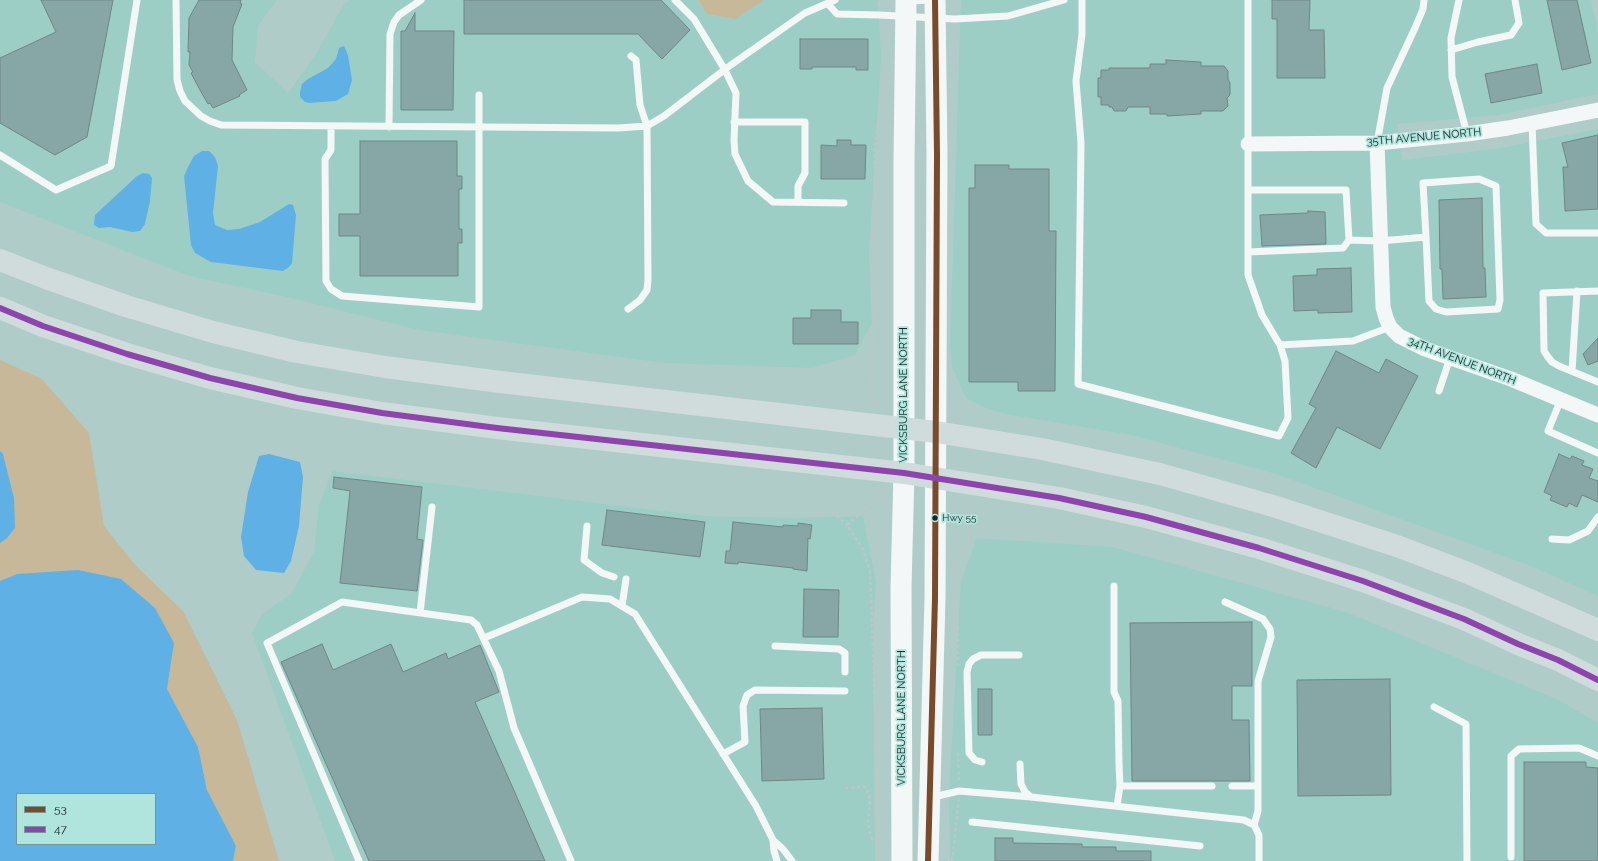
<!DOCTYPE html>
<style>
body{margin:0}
#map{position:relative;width:1598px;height:861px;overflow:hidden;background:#afccc8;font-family:Raleway,sans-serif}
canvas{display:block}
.legend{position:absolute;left:16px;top:793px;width:140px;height:52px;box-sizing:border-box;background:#afe5dd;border:1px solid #719a94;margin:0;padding:5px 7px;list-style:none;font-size:12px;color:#142926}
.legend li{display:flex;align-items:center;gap:8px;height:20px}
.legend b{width:20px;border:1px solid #719a94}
</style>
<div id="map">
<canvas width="1598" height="861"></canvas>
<ul class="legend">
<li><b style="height:5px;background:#7a4b2a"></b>53</li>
<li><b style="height:5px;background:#8e44ad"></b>47</li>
</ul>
</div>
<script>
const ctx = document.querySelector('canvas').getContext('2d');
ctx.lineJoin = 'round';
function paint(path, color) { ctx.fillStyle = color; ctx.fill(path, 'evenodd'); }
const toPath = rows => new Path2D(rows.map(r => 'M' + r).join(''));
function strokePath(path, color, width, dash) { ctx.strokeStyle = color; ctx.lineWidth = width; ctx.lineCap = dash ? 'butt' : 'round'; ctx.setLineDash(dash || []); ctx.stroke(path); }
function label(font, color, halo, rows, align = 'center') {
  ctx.font = font + ' Raleway,sans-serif'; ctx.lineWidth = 3.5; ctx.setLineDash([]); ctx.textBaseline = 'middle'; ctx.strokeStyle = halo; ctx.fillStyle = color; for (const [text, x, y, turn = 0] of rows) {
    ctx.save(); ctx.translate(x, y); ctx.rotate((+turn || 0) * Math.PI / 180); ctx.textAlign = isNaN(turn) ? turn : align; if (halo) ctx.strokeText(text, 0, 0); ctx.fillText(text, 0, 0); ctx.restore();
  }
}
const built = toPath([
 [0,0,277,0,258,26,255,62,288,93,316,54,344,4,350,0,698,0,707,14,735,19,764,0,878,0,881,56,869,255,872,323,855,355,812,368,664,363,419,330,291,298,189,276,0,202],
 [961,0,1591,0,1598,33,1598,94,1499,115,1397,124,1402,160,1496,149,1598,129,1598,596,1531,566,1276,474,1131,435,1005,414,986,408,966,398,952,367,950,345],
 [332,471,704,516,798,518,863,516,876,582,873,630,875,861,335,861,252,633,262,614,291,594,314,552,319,504],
 [977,538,1113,547,1346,612,1559,700,1598,723,1598,861,950,861,949,791,961,581]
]);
const green = toPath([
 [698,0,764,0,735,19,707,14],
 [0,360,42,379,89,433,104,526,136,566,183,611,237,720,279,861,233,861,236,846,207,790,198,747,167,689,174,643,17,574,0,581]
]);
const water = toPath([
 [344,46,348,55,352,80,348,94,336,101,309,103,305,102,300,97,300,92,302,84,308,79,328,68,336,59,339,48],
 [202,151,209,151,215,157,218,166,213,213,215,225,227,230,239,229,260,222,289,204,293,205,296,215,292,263,289,267,283,271,211,262,195,253,191,245,184,176,189,165,194,156],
 [143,173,149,174,152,178,150,201,145,224,140,231,132,232,110,227,99,228,94,225,95,215,137,176],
 [0,451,3,454,14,498,15,528,7,538,0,543],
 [269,454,300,462,303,477,299,526,291,561,284,573,256,570,244,556,241,537,248,492,259,456],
 [78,570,121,579,155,608,174,643,167,689,198,747,207,790,236,846,233,861,0,861,0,581,17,574],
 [17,794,155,794,155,844,17,844]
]);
const building = toPath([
 [41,0,113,0,87,137,55,155,0,123,0,58,56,32,41,0],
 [199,0,241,0,240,3,242,4,233,27,232,60,247,90,239,95,240,96,213,108,210,103,208,104,200,90,191,73,193,72,189,65,190,52,188,52,189,18,199,0],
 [464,0,661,0,690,30,662,59,638,34,464,34,464,0],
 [1272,0,1310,0,1309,30,1324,30,1325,78,1277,78,1277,19,1272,19,1272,0],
 [1547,0,1577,0,1591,63,1562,70,1547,0],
 [415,13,415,31,454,31,453,110,401,110,401,31,405,31,415,13],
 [800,39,868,39,868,70,856,70,856,67,812,67,812,69,800,69,800,39],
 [1166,60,1201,62,1201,66,1224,66,1228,71,1228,79,1230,83,1230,95,1227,98,1228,106,1223,111,1201,111,1201,114,1167,116,1167,114,1150,114,1150,107,1128,107,1126,111,1114,111,1112,107,1109,107,1109,105,1101,105,1101,97,1098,97,1098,78,1101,78,1101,70,1109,70,1109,68,1150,68,1150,64,1166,64,1166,60],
 [1537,64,1542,93,1491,103,1485,74,1537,64],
 [1598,135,1598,209,1565,211,1563,167,1568,167,1562,143,1598,135],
 [837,140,851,140,851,145,866,145,865,179,821,179,821,145,837,146,837,140],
 [360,141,457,141,457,176,462,176,462,189,459,189,459,229,462,229,462,243,458,243,458,276,360,276,360,236,339,236,339,214,360,214,360,141],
 [975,165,1009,165,1009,169,1049,169,1049,231,1056,231,1055,391,1018,391,1018,382,969,382,969,188,975,188,975,165],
 [1482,198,1483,268,1485,268,1486,297,1443,299,1442,269,1440,269,1439,200,1482,198],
 [1308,211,1325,212,1326,244,1262,246,1260,215,1308,213,1308,211],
 [1351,268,1352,312,1318,313,1318,310,1294,311,1293,276,1317,275,1317,269,1351,268],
 [811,310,841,310,841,322,858,322,858,344,793,344,793,318,811,318,811,310],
 [1598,338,1598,361,1588,365,1583,354,1598,338],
 [1336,351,1379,373,1386,359,1418,376,1380,449,1337,427,1316,468,1291,453,1316,408,1309,404,1336,351],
 [1559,454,1570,459,1572,456,1584,461,1582,465,1593,469,1589,478,1598,481,1598,502,1582,495,1577,507,1569,503,1567,507,1550,500,1552,496,1544,492,1559,454],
 [334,477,422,487,417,539,423,540,417,591,340,583,350,491,333,488,334,477],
 [607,510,705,522,700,557,602,545,607,510],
 [733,522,783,527,783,525,798,526,798,523,812,525,810,539,808,538,807,571,793,569,793,568,738,562,738,564,725,563,726,551,730,551,733,522],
 [804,589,839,590,838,637,803,637,804,589],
 [1252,622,1252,686,1232,686,1232,720,1249,720,1250,781,1132,781,1130,623,1252,622],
 [322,644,333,670,391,644,403,672,446,653,448,659,480,645,499,692,475,702,545,861,369,861,281,662,322,644],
 [1390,679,1391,795,1298,796,1297,680,1390,679],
 [978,689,992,689,992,735,978,735,978,689],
 [822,708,824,779,762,781,760,709,822,708],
 [1524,762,1586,762,1586,767,1598,768,1598,861,1524,861,1524,762],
 [995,838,1013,838,1013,843,1082,844,1082,847,1116,847,1116,851,1151,851,1151,861,995,861,995,838]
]);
const path = toPath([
 [879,6,879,0],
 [883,24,889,38],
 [879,408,871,388,875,270,875,145,881,103,887,79],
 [874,441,876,454],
 [815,516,824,511,830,512,837,516,847,525],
 [958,666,957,562,960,553,968,542,970,528,970,519,964,501],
 [958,753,959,782],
 [845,788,865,787,867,788,870,801,868,822,870,834,872,839,878,841],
 [878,861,878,784,870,572,863,549,847,525,880,497,879,487],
 [952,861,959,799]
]);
const service = toPath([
 [176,0,177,80,180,91,185,101,201,116,210,121,221,125,618,128,647,126,664,116,728,67,805,13,835,0],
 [675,0,694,19,725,70,736,93,734,141,735,154,748,181,773,202,844,203],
 [1082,0,1082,34,1076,81,1081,143,1078,384,1279,436,1288,418,1285,361,1280,345,1353,341,1390,327],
 [1248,0,1248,275,1262,315,1280,345],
 [1459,0,1451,38,1452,77,1467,134],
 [907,1,933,0],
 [828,4,837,14,879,15,955,19,1008,16,1064,0],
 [1451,50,1478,42,1511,35,1519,23,1515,0],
 [734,122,805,122,805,173,798,186,798,202],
 [1532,124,1536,224,1546,233,1598,233],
 [331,127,331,150,325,159,326,281,331,289,342,296,479,307,479,95],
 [389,127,390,34,394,22,399,15,421,0],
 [1377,143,1387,88,1415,28,1423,9,1424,0],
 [0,155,56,190,111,166,137,0],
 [1248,190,1346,190,1349,240],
 [1248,252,1343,248,1349,240,1380,241,1426,237,1429,301,1436,309,1446,312,1498,309,1500,300,1496,186,1479,179,1423,183,1426,237],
 [1598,291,1543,293,1544,351,1548,357,1552,362,1559,366,1598,382],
 [628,309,640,300,647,290,648,280,647,126,640,105,636,60,631,56],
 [1572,371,1577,291],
 [1439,391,1450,358],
 [1561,399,1548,431,1598,453],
 [587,526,584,560,602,573,614,577],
 [1552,539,1569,540,1588,531,1598,517],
 [1114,586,1114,692,1118,701,1119,764,1120,786,1117,806],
 [1225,602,1263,619,1270,629,1271,637,1258,681,1258,811,1254,825],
 [622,606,626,579],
 [420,613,432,507],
 [484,638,582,597,610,599,635,614,756,806,773,840,783,849,792,861],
 [775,646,839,649,845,653,845,672],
 [1434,707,1466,724,1467,861],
 [723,754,745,742,743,706,747,695,755,690,845,691],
 [982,762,975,760,969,753,967,672,969,664,973,659,981,655,1019,655],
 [1020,764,1021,784,1025,792,1031,797],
 [1120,786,1212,786],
 [1232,786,1258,786],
 [933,797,959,791,1031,797,1244,820,1254,825,1259,835,1259,861],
 [972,822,1200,846],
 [773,840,774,851,777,861],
 [1511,857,1511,756,1519,749,1579,748,1598,756],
 [359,861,267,643,342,602,471,620,477,625,499,671,514,728,571,861]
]);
const minor = toPath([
 [1377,143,1383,307,1386,318,1390,327,1399,336,1425,349,1511,379,1598,415],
 [1248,144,1377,143,1467,134,1508,128,1598,110]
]);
const secondary = toPath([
 [902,861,901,587,904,473,904,161,906,0],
 [928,861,935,598,937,155,935,0]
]);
const primary = toPath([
 [0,260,46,278,126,306,213,332,297,352,385,367,500,382,936,432,1042,449,1160,474,1273,506,1397,546,1468,573,1598,630],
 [0,308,43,326,127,354,210,378,297,398,382,413,497,428,904,473,1059,498,1146,517,1259,548,1363,581,1464,619,1518,644,1558,660,1598,680]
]);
const bus1 = toPath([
 [928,861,935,598,937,155,935,0]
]);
const bus2 = toPath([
 [0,308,43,326,127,354,210,378,297,398,382,413,497,428,904,473,1059,498,1146,517,1259,548,1363,581,1464,619,1518,644,1558,660,1598,680]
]);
const markers = [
 [935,518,3.5,"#142926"]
];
const busNames = [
 ["Hwy 55",942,518]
];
const streetNames = [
 ["35TH AVENUE NORTH",1424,137,-5],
 ["34TH AVENUE NORTH",1462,361,21],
 ["VICKSBURG LANE NORTH",904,395,-90],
 ["VICKSBURG LANE NORTH",902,718,-90]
];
paint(built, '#9dcec6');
paint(green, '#c7b89a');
paint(water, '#5fb1e5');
paint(building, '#87a6a6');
strokePath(building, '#6f8786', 1);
strokePath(path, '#bec7c5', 2.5, [3, 3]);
strokePath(service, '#f3f7f7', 7);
strokePath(minor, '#f3f7f7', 15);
strokePath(secondary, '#f3f7f7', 21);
strokePath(primary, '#cfdcdb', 22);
strokePath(bus1, '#7a4b2a', 6);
strokePath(bus2, '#8e44ad', 6);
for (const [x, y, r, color] of markers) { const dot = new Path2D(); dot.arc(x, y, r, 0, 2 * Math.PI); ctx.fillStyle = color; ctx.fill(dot); strokePath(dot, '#afe5dd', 1.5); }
label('10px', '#142926', '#afe5dd', busNames, 'left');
label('11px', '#142926', '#afe5dd', streetNames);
</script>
